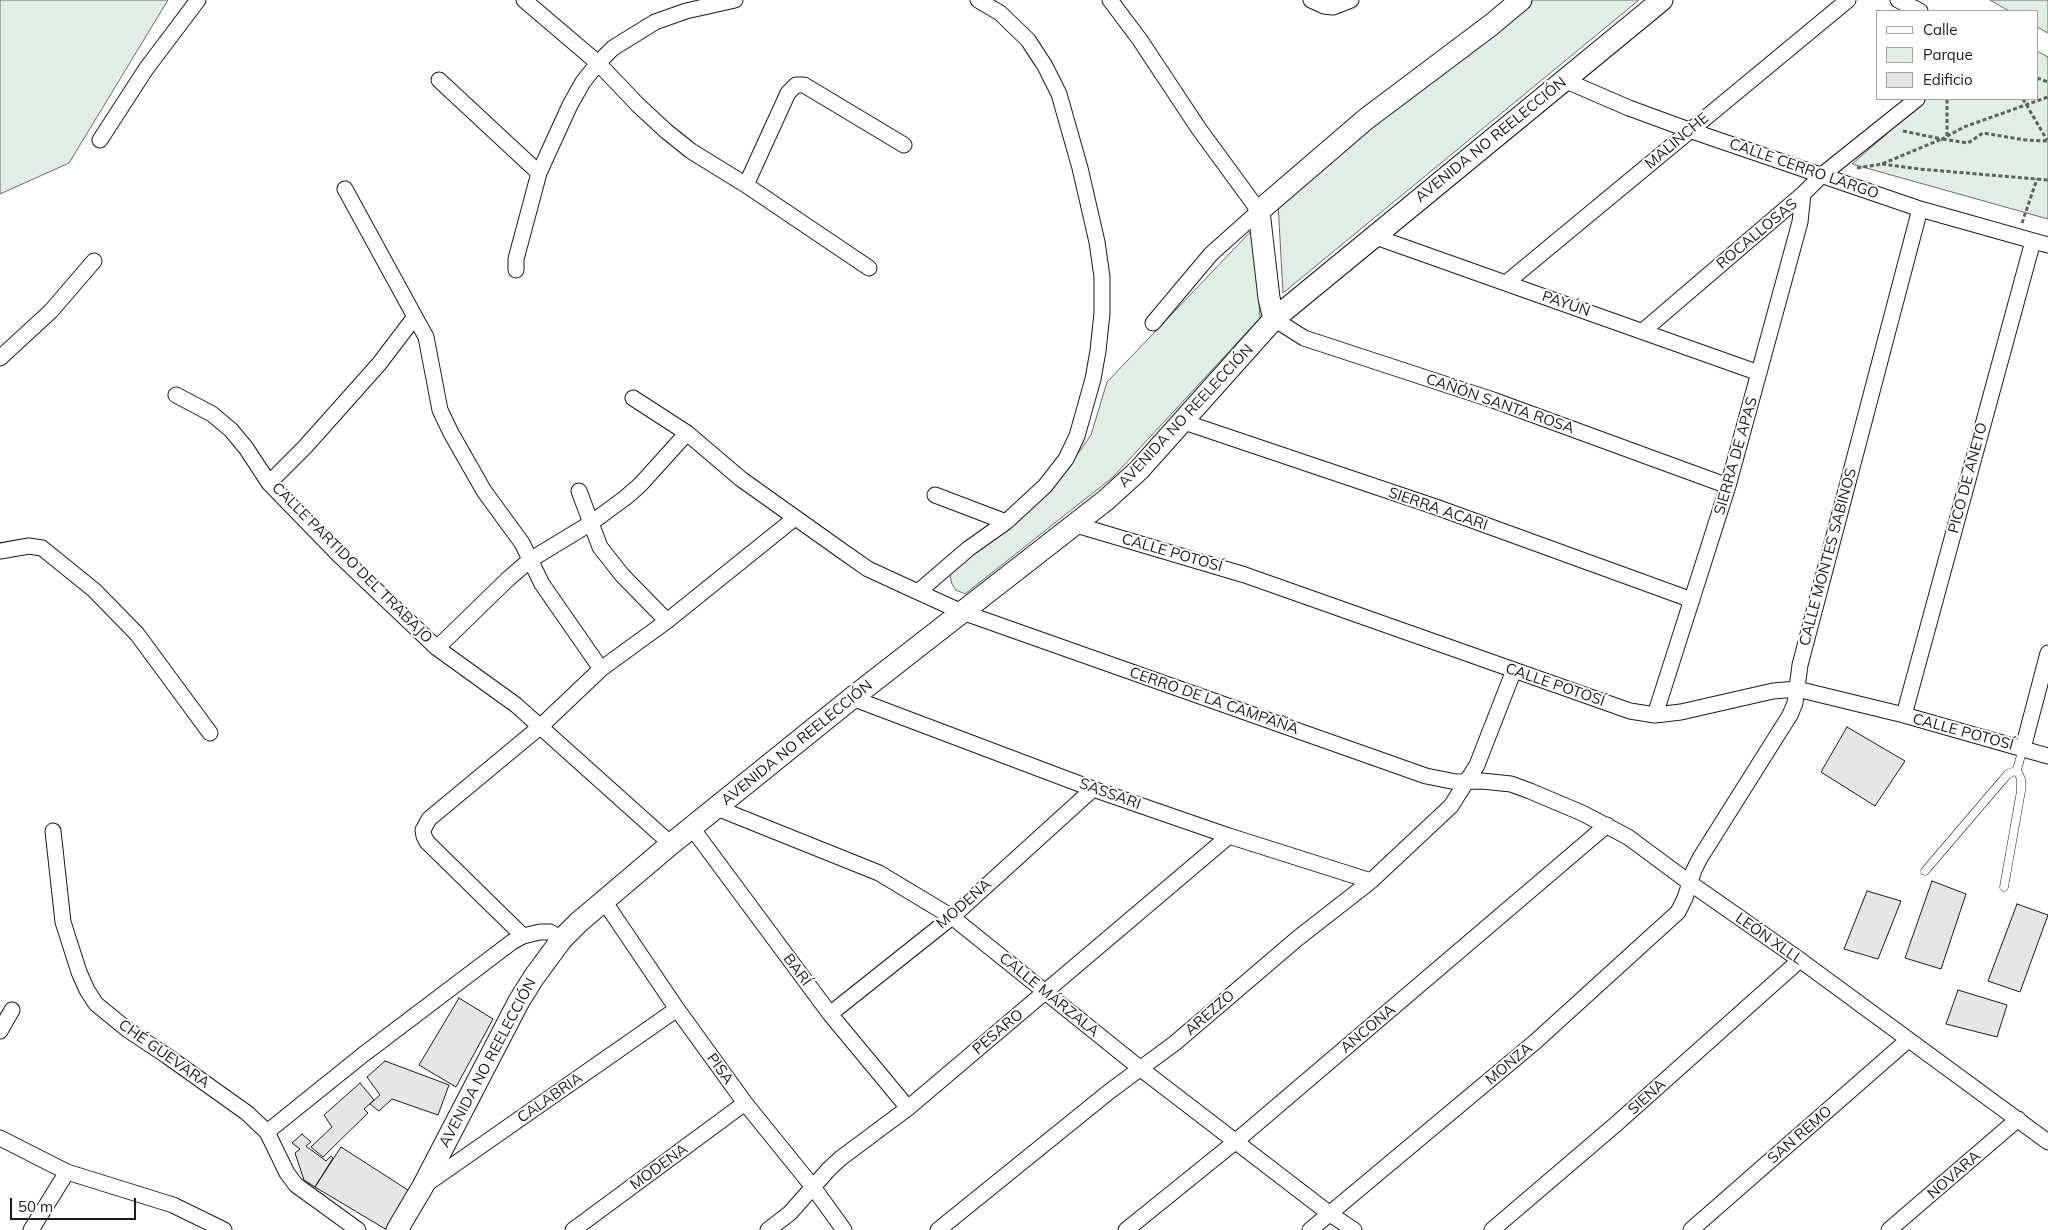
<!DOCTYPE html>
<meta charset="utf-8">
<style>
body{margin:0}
#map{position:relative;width:2048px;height:1230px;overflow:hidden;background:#fff;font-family:Mulish,sans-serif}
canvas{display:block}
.legend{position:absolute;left:1876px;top:10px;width:162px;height:90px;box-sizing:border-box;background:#fff;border:1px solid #a3a3a3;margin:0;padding:6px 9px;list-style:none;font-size:15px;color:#1a1a1a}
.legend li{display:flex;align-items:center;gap:10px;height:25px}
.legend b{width:25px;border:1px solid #a3a3a3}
.scale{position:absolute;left:10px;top:1198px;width:126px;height:22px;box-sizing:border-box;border:2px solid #1a1a1a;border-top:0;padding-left:6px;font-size:15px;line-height:18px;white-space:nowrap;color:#1a1a1a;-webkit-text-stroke:4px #fff;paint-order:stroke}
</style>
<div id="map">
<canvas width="2048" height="1230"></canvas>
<ul class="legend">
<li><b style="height:6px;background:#fff"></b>Calle</li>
<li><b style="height:14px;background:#e0efe3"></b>Parque</li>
<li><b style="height:14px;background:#e6e6e6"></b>Edificio</li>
</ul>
<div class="scale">50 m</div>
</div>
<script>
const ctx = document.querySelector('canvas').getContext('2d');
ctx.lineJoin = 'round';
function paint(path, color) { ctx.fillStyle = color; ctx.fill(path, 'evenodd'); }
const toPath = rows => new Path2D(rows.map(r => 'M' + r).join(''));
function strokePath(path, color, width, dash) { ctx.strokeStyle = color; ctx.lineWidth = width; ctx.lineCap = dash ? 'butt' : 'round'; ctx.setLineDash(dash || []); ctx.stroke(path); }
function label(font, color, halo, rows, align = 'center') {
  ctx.font = font + ' Mulish,sans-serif'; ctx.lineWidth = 4; ctx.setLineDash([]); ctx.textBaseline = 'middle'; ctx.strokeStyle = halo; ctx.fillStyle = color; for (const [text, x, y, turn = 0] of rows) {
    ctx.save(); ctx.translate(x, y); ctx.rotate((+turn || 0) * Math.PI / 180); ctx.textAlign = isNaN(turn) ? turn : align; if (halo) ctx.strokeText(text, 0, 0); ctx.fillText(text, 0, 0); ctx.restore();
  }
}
const green = toPath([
 [0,0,168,0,69,163,0,194,0,0],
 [1528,0,1639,0,1283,293,1278,203,1528,0],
 [1990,0,2048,0,2048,33,2037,27,2037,11,2009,11,1990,0],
 [2037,51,2048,57,2048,219,1852,164,1927,99,2037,99,2037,51],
 [1254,228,1260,318,1113,477,965,594,956,590,952,584,950,575,956,565,1010,526,1055,486,1091,435,1107,382,1254,228]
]);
const building = toPath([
 [1847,727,1905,761,1875,806,1821,772,1847,727],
 [1932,881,1966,894,1941,969,1905,958,1932,881],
 [1867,891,1901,901,1878,959,1844,949,1867,891],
 [2017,904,2048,915,2020,992,1988,981,2017,904],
 [1958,990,2007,1005,1997,1037,1946,1024,1958,990],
 [459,998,493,1019,456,1087,419,1065,459,998],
 [385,1061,449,1085,438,1115,392,1099,379,1111,370,1104,380,1095,367,1077,385,1061],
 [360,1083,374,1100,364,1109,368,1113,323,1157,311,1147,332,1127,324,1115,360,1083],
 [302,1134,311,1142,306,1146,326,1161,331,1156,333,1158,315,1187,304,1180,295,1153,300,1149,292,1143,302,1134],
 [341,1147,411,1192,387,1230,315,1187,341,1147]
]);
const path = toPath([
 [2037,78,2048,82],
 [2023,99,2047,140],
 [1903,131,1942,139,1964,127,2048,97],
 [1947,136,1947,99],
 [1882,164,1919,169,2048,180],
 [1857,168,1882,164,1942,139,1968,143,1983,133,2025,140,2048,141],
 [2022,223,2037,179]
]);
const lane = toPath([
 [2017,770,2023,748],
 [1925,871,2001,782,2008,774,2017,770,2021,779,2021,791,2004,887]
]);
const street = toPath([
 [524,0,598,63,638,105,666,131,691,151,746,185,869,268],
 [978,0,1000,13,1028,40,1045,66,1059,94,1080,168,1097,242,1102,277,1102,313,1098,351,1093,379,1077,436,1066,459,1045,486,1006,522,968,549,918,592,962,612,1426,776,1456,782,1482,781,1511,784,1530,791,1582,813,1628,837,1690,883,1800,960,2048,1142],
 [1110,0,1140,40,1199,129,1259,211,1211,254,1153,323],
 [1311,0,1324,6,1333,7,1351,0],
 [1898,0,1920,11],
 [439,80,539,173],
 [1564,80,1629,108,1689,130,1920,209,2048,245],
 [100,140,146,69,198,0],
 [746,185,788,93,796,85,804,85,904,145],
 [345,189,426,337,440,410,451,433,484,491,522,543,542,584,601,669],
 [1373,236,1759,373],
 [516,270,516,259,539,173,570,105,583,82,598,63,613,48,655,22,686,11,735,0],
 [1506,283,1848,0],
 [1274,319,1304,338,1493,400,1728,486],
 [1643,331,1803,194,1822,175,1917,99],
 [0,358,51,311,94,261],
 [176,395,212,414,231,430,246,448,269,483,339,555,437,648,516,705,671,844],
 [633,398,687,433,741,479,845,553,868,569,918,592],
 [1184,422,1436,507,1692,600],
 [269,483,305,447,379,364,414,318],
 [579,491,600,547,622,575,667,621],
 [935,495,1006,522],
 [1073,524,1245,575,1630,711,1655,715,1681,712,1773,691,1797,689,1904,715,2048,756],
 [0,551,29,546,42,548,94,590,137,634,210,733],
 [437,648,508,579,530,560,591,523,625,498,640,485,687,433],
 [852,698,1093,789,1229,836,1371,881],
 [1655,715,1728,486,1800,222,1803,194],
 [1904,715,2033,241],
 [2023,748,2048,653],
 [717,808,879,873,952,917,1141,1069,1330,1214,1354,1230],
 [692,828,830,1014,908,1108],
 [53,831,63,922,79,972,87,990,96,1004,128,1030,167,1056,247,1113,267,1132,287,1173,296,1185,358,1230],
 [604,901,677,1009,745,1103,813,1187,844,1230],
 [523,936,427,842,424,836,423,830,429,819,541,726,601,669,667,621,795,518],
 [830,1014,952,917,1093,789],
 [0,1031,12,1010],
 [267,1132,364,1054,512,942,523,936,540,932,550,932,562,939],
 [0,1138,67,1172,173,1205,224,1230],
 [425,1185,677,1009],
 [31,1230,67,1172],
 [573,1230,745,1103],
 [768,1230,790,1213,829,1169,841,1158,908,1108,1229,836],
 [938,1230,1110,1091,1175,1043,1298,938,1371,881,1451,806,1477,765,1514,670],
 [1126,1230,1235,1142,1607,825],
 [1310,1230,1535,1042,1678,912,1685,898,1694,870,1700,858,1790,715,1795,703,1800,665,1920,209],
 [1492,1230,1615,1125,1800,960],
 [1691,1230,1908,1040],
 [1889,1230,2018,1119]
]);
const secondary = toPath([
 [1274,319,1269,298,1259,211,1366,119,1491,25,1521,0],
 [397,1230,423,1186,519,1001,534,977,562,939,579,922,671,844,852,698,1106,500,1139,470,1274,319,1662,0]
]);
const streetNames = [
 ["AVENIDA NO REELECCIÓN",1491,140,-39],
 ["MALINCHE",1677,141,-40],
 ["CALLE CERRO LARGO",1804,169,19],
 ["ROCALLOSAS",1757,234,-40],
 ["PAYÚN",1566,304,19],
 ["CAÑÓN SANTA ROSA",1500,404,19],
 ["AVENIDA NO REELECCIÓN",1186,416,-47],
 ["SIERRA DE APAS",1736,456,-74],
 ["PICO DE ANETO",1968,478,-75],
 ["SIERRA ACARI",1438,509,19],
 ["CALLE POTOSÍ",1172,553,16],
 ["CALLE MONTES SABINOS",1828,557,-75],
 ["CALLE PARTIDO DEL TRABAJO",352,563,45],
 ["CALLE POTOSÍ",1555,685,19],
 ["CERRO DE LA CAMPAÑA",1214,701,19],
 ["CALLE POTOSÍ",1963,732,15],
 ["AVENIDA NO REELECCIÓN",797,743,-39],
 ["SASSARI",1110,794,20],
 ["MODENA",964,904,-41],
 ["LEÓN XLLL",1769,939,35],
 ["BARÍ",797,970,53],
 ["CALLE MÁRZALA",1049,995,39],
 ["AREZZO",1210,1013,-41],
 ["ANCONA",1368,1029,-40],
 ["PESARO",998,1032,-40],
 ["CHÉ GUEVARA",164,1054,35],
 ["AVENIDA NO REELECCIÓN",488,1063,-62],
 ["MONZA",1509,1064,-40],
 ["PISA",720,1069,54],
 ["SIENA",1647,1097,-42],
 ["CALABRIA",550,1098,-35],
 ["SAN REMO",1800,1135,-41],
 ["MODENA",659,1167,-36],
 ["NOVARA",1954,1175,-41]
];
paint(green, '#e0efe3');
strokePath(green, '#6a6a6a', 1);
paint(building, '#e6e6e6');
strokePath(building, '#1a1a1a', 1);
strokePath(lane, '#1a1a1a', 9);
strokePath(street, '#1a1a1a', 17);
strokePath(secondary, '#1a1a1a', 23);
strokePath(path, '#5f5f5f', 3, [4, 2.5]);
strokePath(lane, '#fff', 8);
strokePath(street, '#fff', 15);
strokePath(secondary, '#fff', 21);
label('15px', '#1a1a1a', '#fff', streetNames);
</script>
